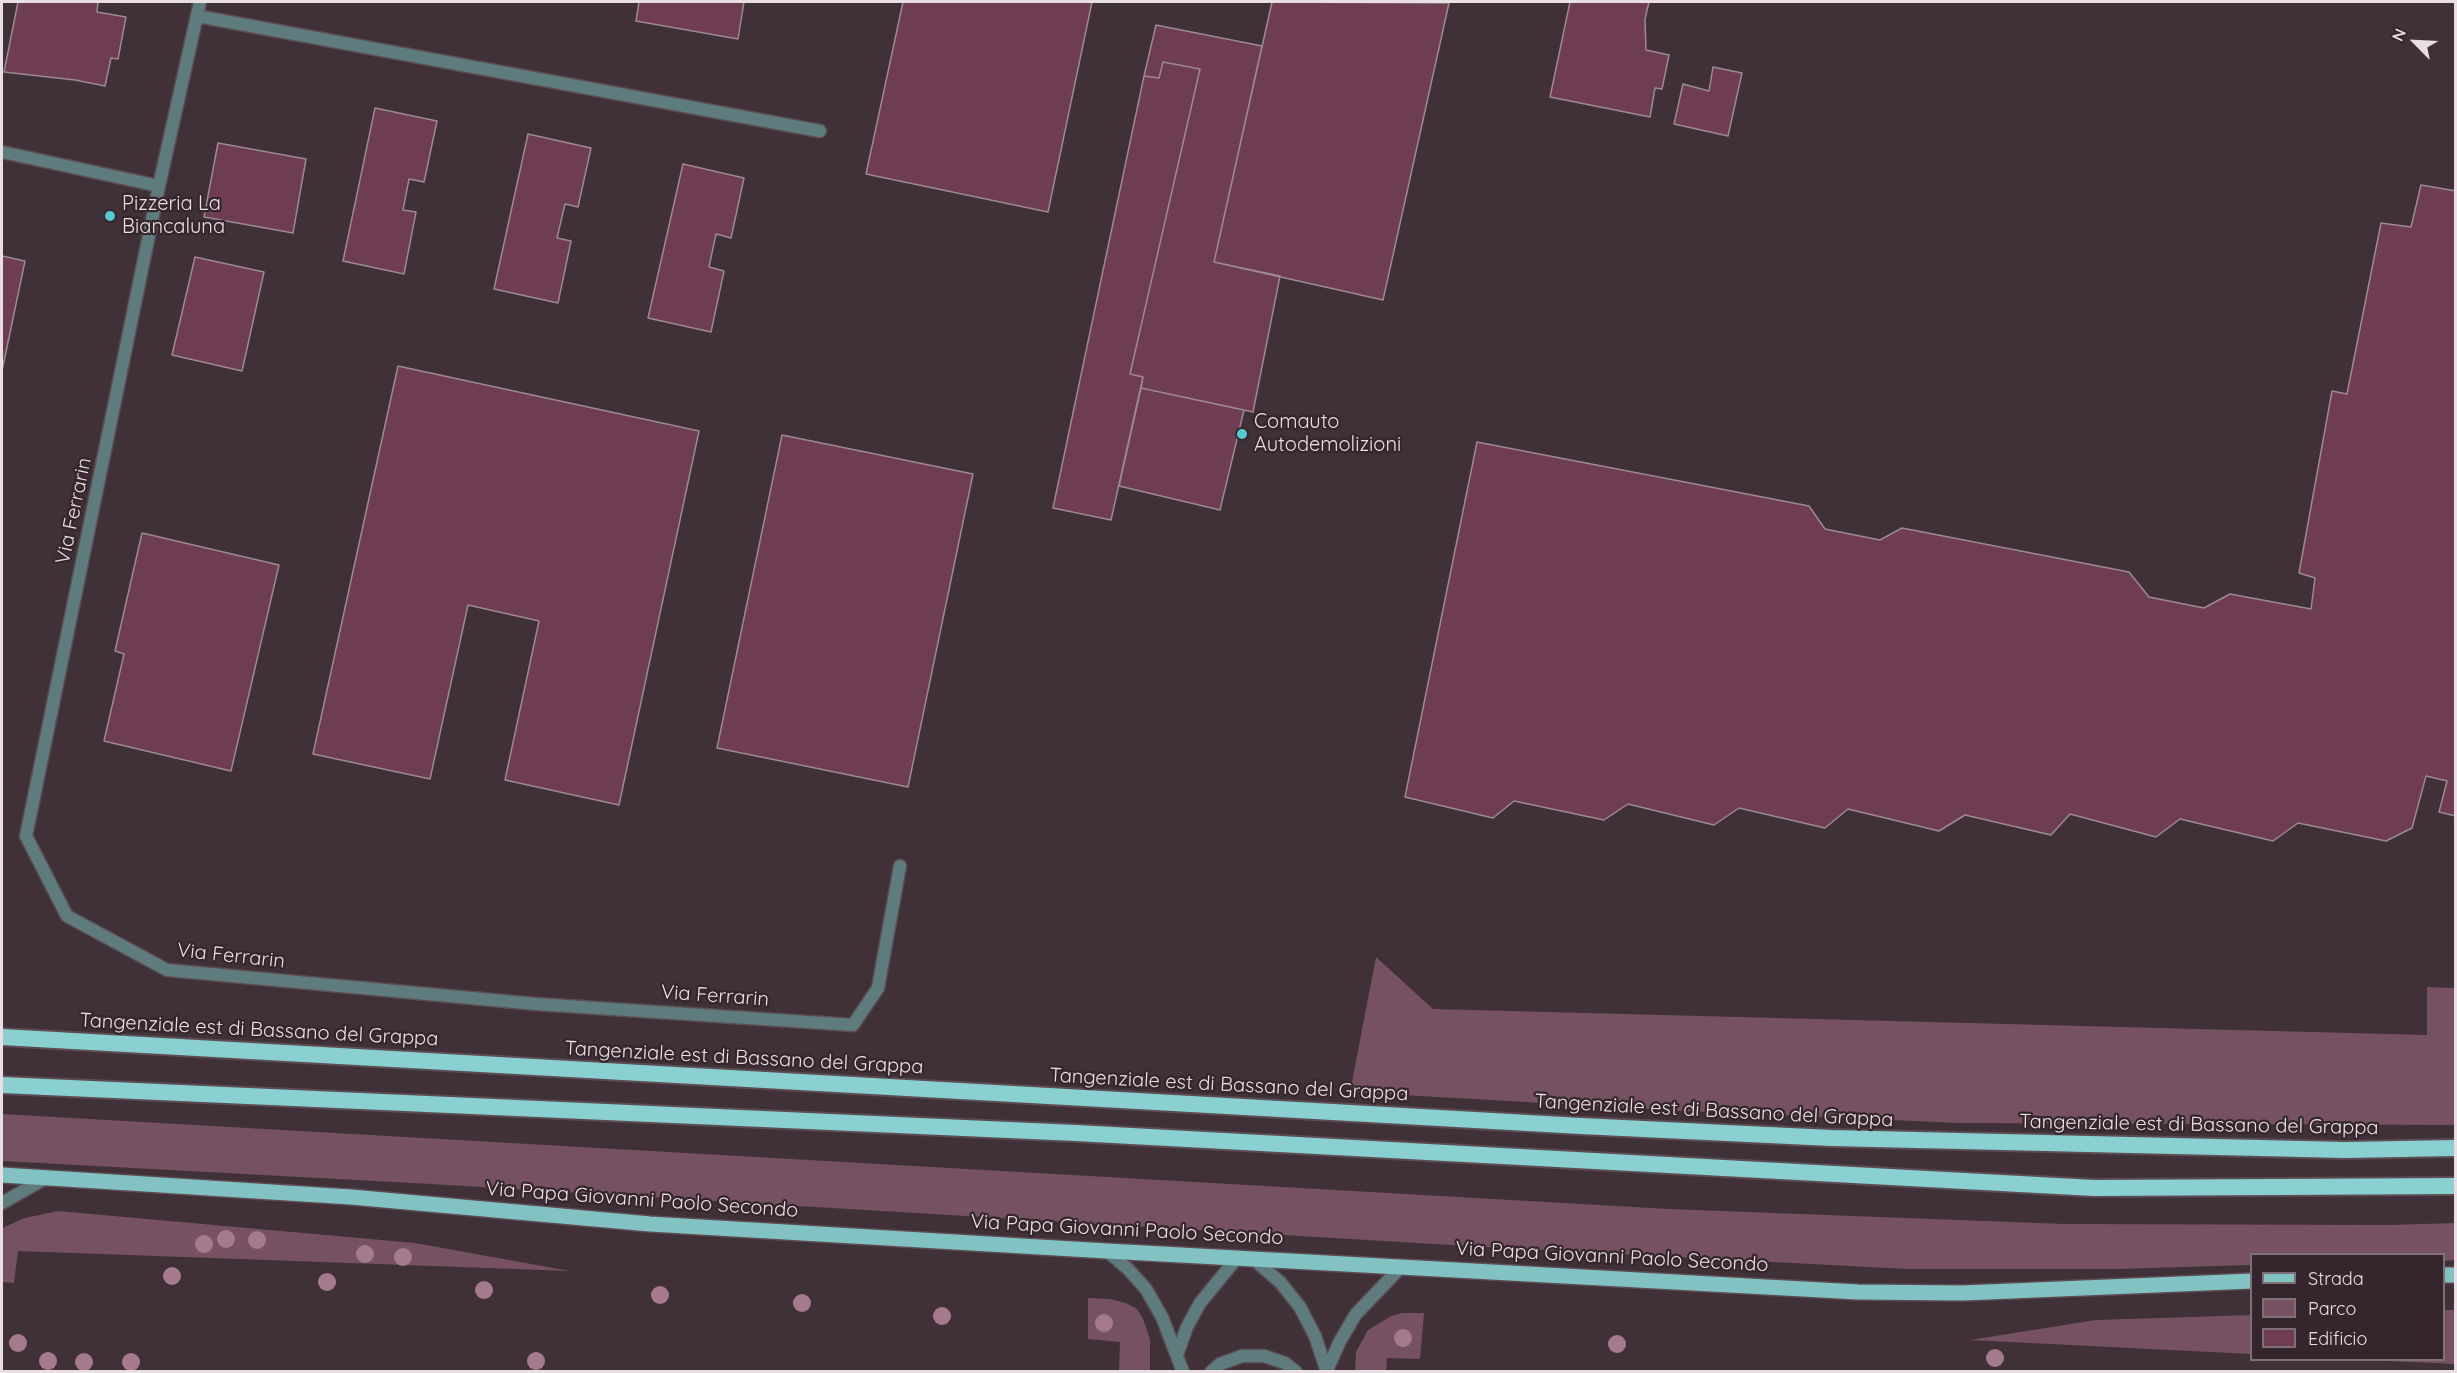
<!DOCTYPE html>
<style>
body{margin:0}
#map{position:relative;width:2457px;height:1373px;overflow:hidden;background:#403037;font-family:Quicksand,sans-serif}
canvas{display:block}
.frame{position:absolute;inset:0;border:3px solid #e9dfe3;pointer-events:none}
.legend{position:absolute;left:2250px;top:1253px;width:195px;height:108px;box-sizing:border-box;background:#35262d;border:2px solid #7d7076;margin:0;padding:8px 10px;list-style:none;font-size:18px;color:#e9dfe3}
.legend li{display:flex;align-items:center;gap:12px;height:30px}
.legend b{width:30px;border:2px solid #7d7076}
.north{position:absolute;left:2385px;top:12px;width:60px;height:60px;-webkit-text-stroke:4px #35262d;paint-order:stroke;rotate:294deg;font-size:16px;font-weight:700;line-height:24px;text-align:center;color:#e9dfe3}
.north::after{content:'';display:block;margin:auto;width:21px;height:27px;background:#e9dfe3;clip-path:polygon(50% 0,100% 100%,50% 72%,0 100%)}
</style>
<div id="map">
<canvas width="2457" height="1373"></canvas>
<div class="frame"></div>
<ul class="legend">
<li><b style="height:8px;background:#83c2c3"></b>Strada</li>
<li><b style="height:16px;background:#755161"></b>Parco</li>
<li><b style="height:16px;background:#6e3d54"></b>Edificio</li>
</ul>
<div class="north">N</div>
</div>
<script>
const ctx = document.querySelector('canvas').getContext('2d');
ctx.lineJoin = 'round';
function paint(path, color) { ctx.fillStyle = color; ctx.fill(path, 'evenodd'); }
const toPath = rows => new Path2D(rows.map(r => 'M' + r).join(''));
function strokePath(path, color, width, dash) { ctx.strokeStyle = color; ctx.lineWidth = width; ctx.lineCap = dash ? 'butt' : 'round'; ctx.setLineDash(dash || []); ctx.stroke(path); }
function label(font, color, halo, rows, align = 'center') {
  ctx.font = font + ' Quicksand,sans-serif'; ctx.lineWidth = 4.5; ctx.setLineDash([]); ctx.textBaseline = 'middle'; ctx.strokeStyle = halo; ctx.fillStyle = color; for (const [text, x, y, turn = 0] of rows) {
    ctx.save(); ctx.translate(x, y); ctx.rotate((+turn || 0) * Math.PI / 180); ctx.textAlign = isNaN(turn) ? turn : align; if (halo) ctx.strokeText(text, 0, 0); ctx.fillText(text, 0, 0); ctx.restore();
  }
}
const green = toPath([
 [1376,957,1433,1009,2427,1035,2427,987,2455,988,2455,1125,1959,1123,1684,1111,1350,1092],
 [2,1114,1669,1209,2065,1224,2390,1225,2455,1223,2455,1260,2444,1261,2444,1254,2252,1254,2251,1265,2118,1269,1907,1269,1467,1246,431,1184,2,1161],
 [58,1211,415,1243,570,1271,18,1251,14,1283,2,1282,2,1228,25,1218],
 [1088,1298,1110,1299,1126,1303,1137,1309,1143,1319,1150,1339,1150,1371,1119,1371,1120,1342,1088,1339],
 [2444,1310,2455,1310,2455,1364,2366,1360,2444,1360],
 [1402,1313,1424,1313,1420,1359,1387,1358,1386,1371,1355,1371,1356,1352,1368,1330,1391,1316],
 [2251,1315,2251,1354,1970,1340,2096,1320]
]);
const building = toPath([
 [18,2,98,2,97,12,126,17,118,59,111,58,105,86,75,80,4,72,18,2],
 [639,2,744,2,738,39,636,21,639,2],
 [903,2,1092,2,1048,212,866,174,903,2],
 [1272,2,1449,3,1383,300,1214,262,1272,2],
 [1570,2,1649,2,1645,19,1646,50,1669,55,1662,89,1655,88,1650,117,1550,97,1570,2],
 [1156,25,1262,46,1214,262,1280,276,1253,412,1141,388,1143,377,1130,374,1200,69,1163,62,1159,78,1144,76,1156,25],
 [1163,62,1200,69,1130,374,1143,377,1111,520,1053,508,1144,76,1159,78,1163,62],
 [1713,67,1742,73,1728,136,1674,124,1683,84,1709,91,1713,67],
 [375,108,437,121,424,182,409,179,403,210,416,212,404,274,343,261,375,108],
 [528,134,591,148,578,207,565,204,557,238,571,241,558,303,494,289,528,134],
 [218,143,306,159,293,233,204,217,218,143],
 [683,164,744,178,731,238,716,234,709,267,724,271,711,332,648,318,683,164],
 [2421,185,2456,191,2456,816,2439,812,2447,781,2426,776,2412,828,2386,841,2298,823,2273,841,2180,819,2156,837,2070,814,2051,835,1965,815,1939,831,1848,809,1825,828,1739,808,1714,825,1628,804,1604,820,1514,801,1493,818,1405,797,1477,442,1809,506,1825,529,1880,540,1902,528,2129,572,2149,597,2204,608,2230,594,2311,609,2315,578,2299,573,2332,391,2347,394,2381,223,2411,227,2421,185],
 [2,256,25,261,2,371,2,256],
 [195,257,264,272,242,371,172,355,195,257],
 [398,366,699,431,619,805,505,780,539,621,468,605,430,779,313,754,398,366],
 [1141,388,1244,410,1220,510,1119,486,1141,388],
 [782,435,973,474,908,787,717,748,782,435],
 [142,533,279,565,231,771,104,741,124,654,115,651,142,533]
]);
const service = toPath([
 [1107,1251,1128,1269,1146,1289,1162,1317,1183,1372],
 [1252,1258,1280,1282,1300,1307,1315,1336,1327,1372],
 [1178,1352,1187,1327,1200,1303,1237,1258],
 [1327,1370,1340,1341,1356,1314,1402,1266],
 [1211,1372,1220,1364,1242,1356,1264,1356,1285,1363,1296,1372]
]);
const minor = toPath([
 [200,2,159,186,26,836,67,916,167,970,536,1004,853,1025,878,988,900,866],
 [197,16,820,131],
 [2,152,159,186]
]);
const tertiary = toPath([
 [2,1203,46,1178]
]);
const primary = toPath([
 [2,1175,351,1197,650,1224,1107,1251,1858,1292,1963,1293,2252,1281],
 [2444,1275,2456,1275]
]);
const trunk = toPath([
 [2,1037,1581,1126,1831,1138,2345,1150,2456,1148],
 [2,1085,1076,1133,2094,1188,2456,1186]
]);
const trees = [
 [226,1239],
 [257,1240],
 [204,1244],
 [365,1254],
 [403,1257],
 [172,1276],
 [327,1282],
 [484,1290],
 [660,1295],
 [802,1303],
 [942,1316],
 [1104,1323],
 [1403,1338],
 [18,1343],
 [1617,1344],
 [1995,1358],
 [48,1361],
 [536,1361],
 [84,1362],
 [131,1362]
];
const markers = [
 [110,216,6,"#52ccd0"],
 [1242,434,6,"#52ccd0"]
];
const poiNames = [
 ["Pizzeria La",122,204],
 ["Biancaluna",122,227],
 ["Comauto",1254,422],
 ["Autodemolizioni",1254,445]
];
const streetNames = [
 ["Via Ferrarin",74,511,-78],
 ["Via Ferrarin",231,956,6],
 ["Via Ferrarin",715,996,4],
 ["Tangenziale est di Bassano del Grappa",259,1030,3],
 ["Tangenziale est di Bassano del Grappa",744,1058,3],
 ["Tangenziale est di Bassano del Grappa",1229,1085,3],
 ["Tangenziale est di Bassano del Grappa",1714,1111,3],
 ["Tangenziale est di Bassano del Grappa",2199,1125,1],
 ["Via Papa Giovanni Paolo Secondo",642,1200,4],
 ["Via Papa Giovanni Paolo Secondo",1127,1230,3],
 ["Via Papa Giovanni Paolo Secondo",1612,1257,3]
];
paint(green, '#755161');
paint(building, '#6e3d54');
strokePath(building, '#9c8991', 1.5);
strokePath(service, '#5b4c53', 15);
strokePath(minor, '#5b4c53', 15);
strokePath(tertiary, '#5b4c53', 15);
strokePath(primary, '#5b4c53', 18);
strokePath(trunk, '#5b4c53', 20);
strokePath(service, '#5e7c7d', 12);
strokePath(minor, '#5e7c7d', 12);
strokePath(tertiary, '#5e7c7d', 12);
strokePath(primary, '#83c2c3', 15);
strokePath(trunk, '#8ad0d1', 16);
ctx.fillStyle = '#a67a8d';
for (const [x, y] of trees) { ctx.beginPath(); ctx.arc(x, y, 9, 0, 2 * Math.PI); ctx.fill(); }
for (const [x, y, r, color] of markers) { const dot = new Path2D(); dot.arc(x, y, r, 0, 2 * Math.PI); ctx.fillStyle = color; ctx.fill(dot); strokePath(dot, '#35262d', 2); }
label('20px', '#e9dfe3', '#35262d', poiNames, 'left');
label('20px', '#e9dfe3', '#35262d', streetNames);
</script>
